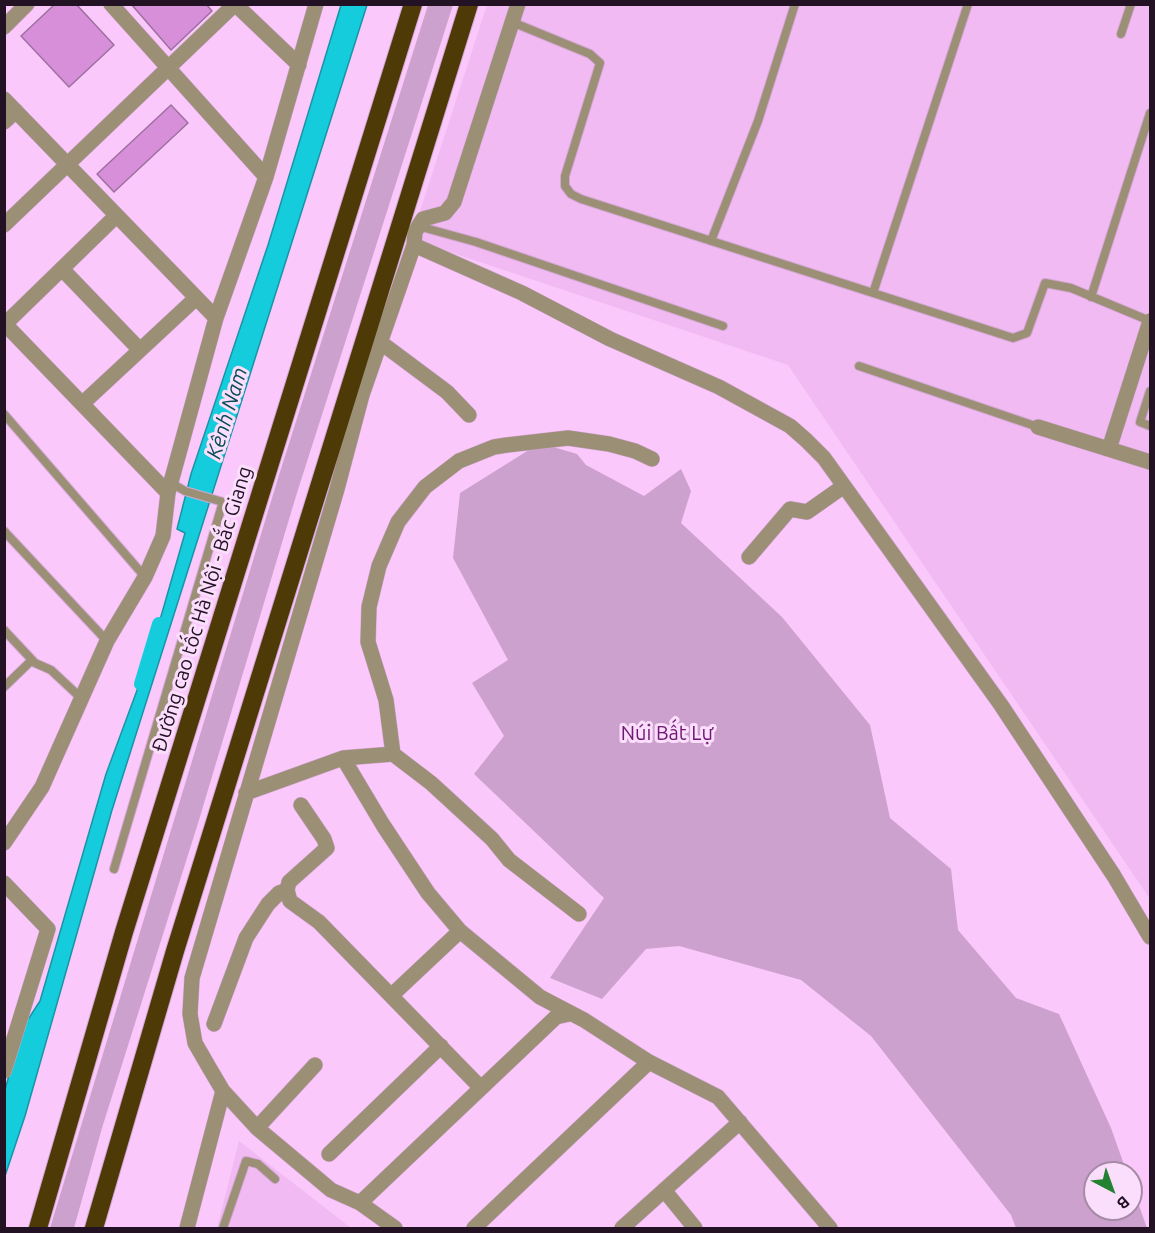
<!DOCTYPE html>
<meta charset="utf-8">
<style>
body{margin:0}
#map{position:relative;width:1155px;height:1233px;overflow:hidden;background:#fac8fb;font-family:Ubuntu,sans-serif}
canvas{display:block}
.frame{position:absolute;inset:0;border:6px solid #231124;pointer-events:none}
.north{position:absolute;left:1083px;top:1161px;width:60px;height:60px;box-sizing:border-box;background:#fbddfc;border:2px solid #a58ba6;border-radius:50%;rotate:139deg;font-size:16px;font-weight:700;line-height:24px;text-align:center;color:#231124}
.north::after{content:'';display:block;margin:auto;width:21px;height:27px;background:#248132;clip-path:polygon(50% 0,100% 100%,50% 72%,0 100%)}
</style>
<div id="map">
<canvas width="1155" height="1233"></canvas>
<div class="frame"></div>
<div class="north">B</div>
</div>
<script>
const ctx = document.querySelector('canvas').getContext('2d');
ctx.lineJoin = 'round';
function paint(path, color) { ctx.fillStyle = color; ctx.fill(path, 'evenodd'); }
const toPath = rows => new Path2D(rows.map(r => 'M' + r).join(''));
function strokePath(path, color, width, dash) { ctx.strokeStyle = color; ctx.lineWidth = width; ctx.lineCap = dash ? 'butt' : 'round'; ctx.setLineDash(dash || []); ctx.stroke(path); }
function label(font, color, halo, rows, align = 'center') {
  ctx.font = font + ' Ubuntu,sans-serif'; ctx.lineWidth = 6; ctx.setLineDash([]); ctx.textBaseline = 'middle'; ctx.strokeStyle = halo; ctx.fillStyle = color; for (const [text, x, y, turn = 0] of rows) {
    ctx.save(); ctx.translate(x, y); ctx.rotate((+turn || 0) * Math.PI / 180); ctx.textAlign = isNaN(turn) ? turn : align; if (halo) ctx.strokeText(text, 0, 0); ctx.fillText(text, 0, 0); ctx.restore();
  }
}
const built = toPath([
 [487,5,1150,5,1150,899,788,365,411,239],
 [239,1141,351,1228,217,1228]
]);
const green = toPath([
 [428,5,453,5,296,496,199,820,102,1128,74,1228,50,1228,279,475],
 [540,443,577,454,586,465,644,496,681,469,691,491,681,523,782,617,870,725,890,818,951,869,958,930,1016,998,1059,1014,1111,1128,1127,1173,1095,1173,1095,1209,1131,1209,1131,1183,1147,1228,1016,1228,1011,1215,871,1036,801,980,679,946,646,949,602,999,550,978,604,898,474,774,504,736,472,683,508,660,453,558,460,493]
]);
const water = toPath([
 [341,5,367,5,112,810,25,1116,5,1176,5,1090,24,1020,29,1018,40,1001,106,774,149,658,185,533,177,529,191,474,268,245,341,5]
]);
const canal = toPath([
 [141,684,159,624]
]);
const building = toPath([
 [55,4,76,4,114,45,69,87,21,36,55,4],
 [131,4,206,4,212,11,171,50,131,4],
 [171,105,188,123,114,192,97,174,171,105]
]);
const service = toPath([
 [512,22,590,54,600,63,565,176,565,186,571,194,581,199,1013,338,1027,333,1045,283,1071,288,1150,321],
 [1121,34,1131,4],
 [418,226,476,242,723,326],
 [711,241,758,121,795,4],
 [873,293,968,4],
 [1091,297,1150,113],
 [859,366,1038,427],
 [1150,391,1140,422,1150,426],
 [4,414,145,577],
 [4,531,107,641],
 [4,630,35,663,51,670,82,699],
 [4,687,32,660],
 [114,869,223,502,185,491,171,483],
 [223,1228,246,1161,258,1164,275,1179]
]);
const minor = toPath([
 [111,4,266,177],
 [235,4,299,65],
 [4,27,27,4],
 [4,99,216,318],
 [4,122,16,111],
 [4,225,235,4],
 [414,245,415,232,423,219,445,213,454,202,518,4],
 [62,269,140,350],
 [4,323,168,493],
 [5,324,116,216],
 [380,342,447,392,469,415],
 [82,404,196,298],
 [1038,427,1150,462],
 [1109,449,1150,321],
 [749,557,790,509,807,512,844,486],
 [393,754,386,700,368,642,369,607,379,566,398,522,425,487,459,461,494,447,507,445,568,438,609,444,635,451,652,459],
 [343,758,383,825,428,893,460,931,540,997,584,1020,649,1062,718,1097,830,1228],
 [246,793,343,758,393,754,431,783,492,839,509,860,579,914],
 [301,805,324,839,327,848,289,882,287,890,290,901,319,922,481,1088],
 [4,843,42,787,107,641,145,577,163,536,168,493,216,318,266,177,316,4],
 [4,883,48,929,4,1071],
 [392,995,460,931],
 [214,1024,246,938,268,904,279,893,287,890],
 [257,1128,315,1065],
 [329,1154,441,1046],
 [664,1190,695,1228],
 [360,1203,556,1017,569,1014],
 [187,1228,223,1091],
 [395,1228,360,1203,331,1190,257,1128,223,1091,210,1069,195,1043,190,1014,192,978,337,489,362,395,414,245,522,293,610,339,719,387,790,426,806,440,824,458,1001,705,1114,876,1150,937],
 [474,1228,649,1062],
 [622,1228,740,1122]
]);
const motorway = toPath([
 [38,1228,124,932,413,4],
 [94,1228,175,951,469,4]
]);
const streetNames = [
 ["Đường cao tốc Hà Nội - Bắc Giang",202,609,-73]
];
const parkNames = [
 ["Núi Bất Lự",667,733]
];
const waterNames = [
 ["Kênh Nam",227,413,-73]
];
paint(built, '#f1baf2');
paint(green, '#cda1ce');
paint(water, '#15ccdd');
strokePath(water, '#1994a6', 1.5);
strokePath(canal, '#15ccdd', 14);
paint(building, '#d78fd9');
strokePath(building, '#9d709f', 1.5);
strokePath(service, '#d3a7d4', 10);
strokePath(minor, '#d3a7d4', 16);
strokePath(motorway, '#d3a7d4', 20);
strokePath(service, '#9b8f75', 8);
strokePath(minor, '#9b8f75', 15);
strokePath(motorway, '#4d3a07', 18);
label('20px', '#231124', '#fbddfc', streetNames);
label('20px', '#6e1873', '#fbddfc', parkNames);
label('italic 21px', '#064e55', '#fbddfc', waterNames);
</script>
